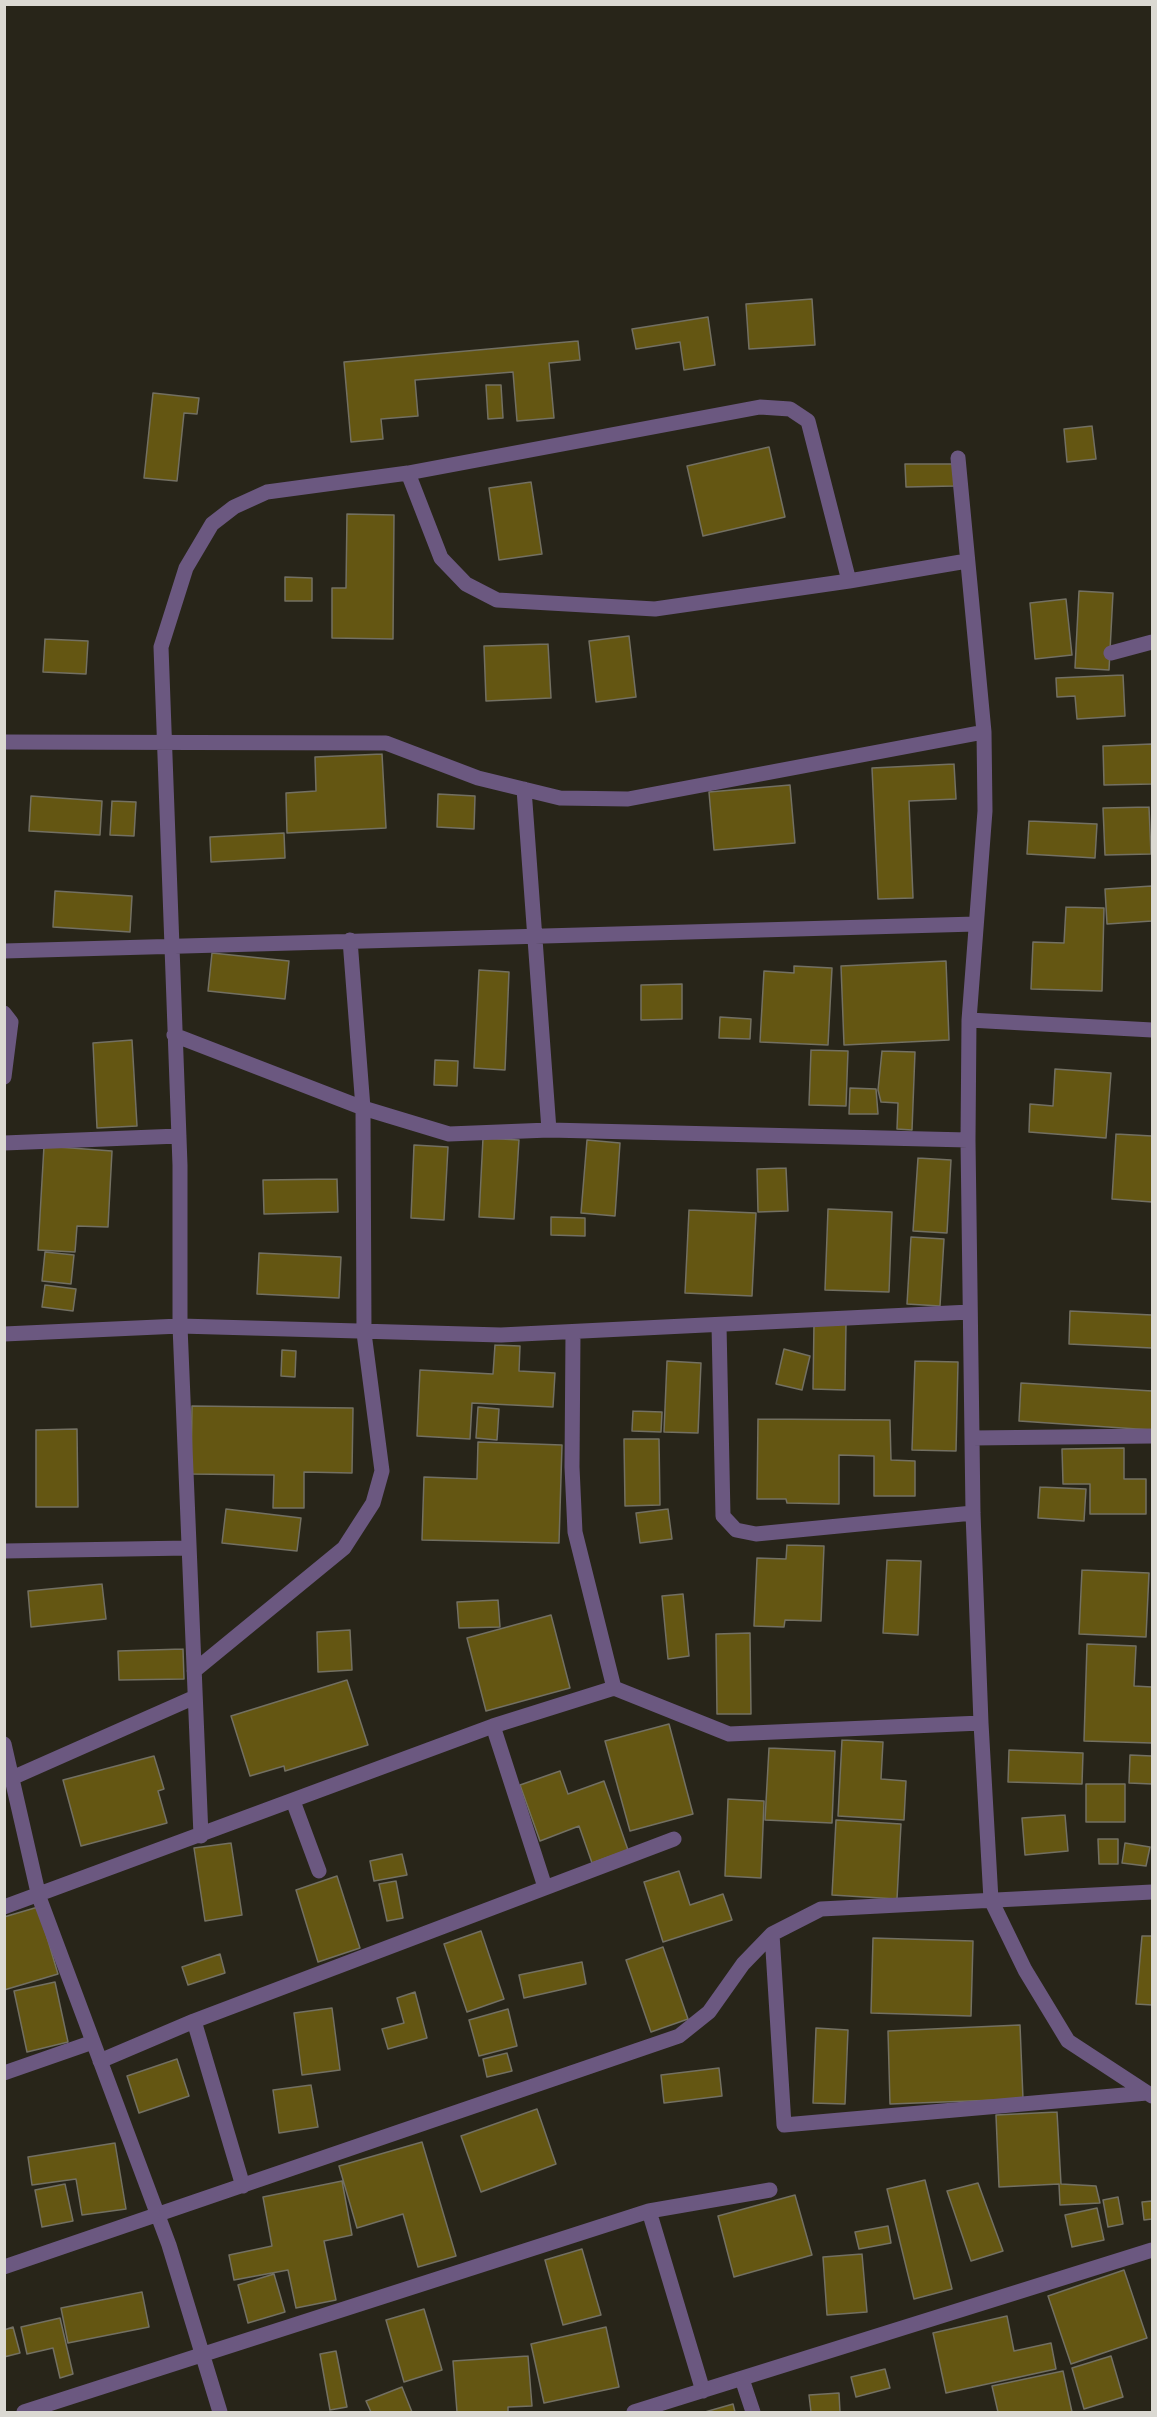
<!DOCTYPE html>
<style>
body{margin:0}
#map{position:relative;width:1157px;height:2417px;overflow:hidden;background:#282519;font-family:Lora,serif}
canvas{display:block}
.frame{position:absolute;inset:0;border:6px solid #dbd9d2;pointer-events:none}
</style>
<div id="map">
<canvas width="1157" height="2417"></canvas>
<div class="frame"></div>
</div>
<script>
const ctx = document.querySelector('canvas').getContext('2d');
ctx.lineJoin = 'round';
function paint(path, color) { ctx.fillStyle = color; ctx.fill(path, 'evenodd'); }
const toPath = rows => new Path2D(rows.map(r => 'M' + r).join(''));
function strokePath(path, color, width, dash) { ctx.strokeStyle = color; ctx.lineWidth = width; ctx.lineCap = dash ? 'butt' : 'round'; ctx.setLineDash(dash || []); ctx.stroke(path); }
const building = toPath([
 [812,299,815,345,749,349,746,304,812,299],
 [708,317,715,365,684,370,680,342,636,349,632,329,708,317],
 [578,341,580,360,549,363,554,418,517,421,513,372,415,380,418,416,381,419,383,439,351,442,344,362,578,341],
 [486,385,501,385,503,418,488,419,486,385],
 [153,393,199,398,197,414,184,413,177,481,144,478,153,393],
 [1092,426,1096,459,1067,462,1064,429,1092,426],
 [769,447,785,517,703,536,687,466,769,447],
 [905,464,954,464,955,486,906,487,905,464],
 [531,482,542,554,499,560,489,488,531,482],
 [347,514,394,515,393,639,332,638,332,588,346,588,347,514],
 [285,577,312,578,312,601,285,601,285,577],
 [1079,591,1113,593,1109,670,1075,668,1079,591],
 [1066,599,1072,655,1035,659,1030,603,1066,599],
 [629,636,636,697,596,702,589,641,629,636],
 [45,639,88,641,86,674,43,672,45,639],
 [548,644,551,698,486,701,484,646,548,644],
 [1123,675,1125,716,1077,719,1075,696,1057,697,1056,678,1123,675],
 [1152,744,1152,784,1104,785,1103,746,1152,744],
 [382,754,386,828,287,833,286,793,316,791,315,757,382,754],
 [954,764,956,799,909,801,913,898,878,899,872,768,954,764],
 [790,785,795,843,714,850,709,792,790,785],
 [438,794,475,796,474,829,437,827,438,794],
 [31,796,102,801,100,835,29,831,31,796],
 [112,801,136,802,134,836,110,835,112,801],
 [1149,807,1151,854,1105,855,1103,808,1149,807],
 [1029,821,1097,824,1095,858,1027,854,1029,821],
 [284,833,285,858,211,862,210,837,284,833],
 [1152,886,1152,921,1107,924,1105,889,1152,886],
 [55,891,132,896,130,932,53,927,55,891],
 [1066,907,1104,908,1102,991,1031,989,1033,942,1064,943,1066,907],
 [212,953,289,961,285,999,208,991,212,953],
 [946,961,949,1040,844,1045,841,966,946,961],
 [794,966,832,968,828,1045,760,1042,764,971,794,973,794,966],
 [479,970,509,972,505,1070,474,1068,479,970],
 [682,984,682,1019,641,1020,641,985,682,984],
 [720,1017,751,1019,750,1039,719,1038,720,1017],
 [132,1040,137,1126,97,1128,93,1043,132,1040],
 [811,1050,848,1051,846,1106,809,1105,811,1050],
 [882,1051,915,1052,912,1130,897,1129,898,1103,881,1102,878,1090,882,1051],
 [435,1060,458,1061,457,1086,434,1085,435,1060],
 [1055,1069,1111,1073,1106,1138,1029,1132,1030,1104,1053,1106,1055,1069],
 [850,1088,876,1089,878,1114,849,1114,850,1088],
 [1116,1134,1152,1136,1152,1202,1112,1199,1116,1134],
 [483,1138,519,1140,514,1219,479,1217,483,1138],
 [587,1140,620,1143,615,1216,581,1213,587,1140],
 [414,1145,448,1147,444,1220,411,1218,414,1145],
 [44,1146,112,1151,108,1227,77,1226,75,1252,38,1250,44,1146],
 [918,1158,951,1160,947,1233,913,1231,918,1158],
 [786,1168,788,1211,758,1212,757,1169,786,1168],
 [337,1179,338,1212,264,1214,263,1180,337,1179],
 [828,1209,892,1212,889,1292,825,1290,828,1209],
 [689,1210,756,1213,752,1296,685,1293,689,1210],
 [551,1217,585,1218,585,1236,551,1235,551,1217],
 [911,1237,944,1239,940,1306,907,1304,911,1237],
 [45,1252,74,1255,71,1284,42,1281,45,1252],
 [259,1253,341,1257,339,1298,257,1294,259,1253],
 [45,1285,76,1289,73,1311,42,1307,45,1285],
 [1070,1311,1152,1315,1152,1348,1069,1344,1070,1311],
 [814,1323,846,1323,845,1390,813,1389,814,1323],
 [495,1345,520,1346,519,1371,555,1373,553,1407,472,1403,470,1439,417,1436,420,1370,493,1374,495,1345],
 [784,1349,810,1356,802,1390,776,1384,784,1349],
 [282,1350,296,1351,295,1377,281,1376,282,1350],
 [667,1361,701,1363,698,1433,664,1432,667,1361],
 [915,1361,958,1362,956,1451,912,1450,915,1361],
 [1021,1383,1152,1391,1152,1430,1019,1421,1021,1383],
 [192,1406,353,1408,352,1473,304,1472,304,1508,273,1508,274,1475,191,1474,192,1406],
 [478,1407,499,1409,497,1440,476,1438,478,1407],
 [633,1411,662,1412,661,1432,632,1431,633,1411],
 [758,1419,890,1420,891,1460,915,1461,915,1496,874,1496,874,1456,839,1455,839,1504,787,1503,786,1499,757,1499,758,1419],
 [77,1429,78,1507,36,1507,36,1430,77,1429],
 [624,1439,659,1439,660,1505,625,1506,624,1439],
 [478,1442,562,1445,559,1543,422,1540,424,1477,477,1479,478,1442],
 [1124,1448,1124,1479,1146,1479,1146,1514,1090,1514,1090,1484,1063,1484,1062,1449,1124,1448],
 [1040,1487,1086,1489,1084,1521,1038,1518,1040,1487],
 [226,1509,301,1518,297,1551,222,1543,226,1509],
 [668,1509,672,1539,640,1543,636,1513,668,1509],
 [787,1545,824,1546,821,1621,785,1620,784,1627,754,1626,757,1558,786,1559,787,1545],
 [887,1560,921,1561,918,1635,883,1633,887,1560],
 [1082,1570,1149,1573,1146,1637,1079,1634,1082,1570],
 [102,1584,106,1619,31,1627,28,1591,102,1584],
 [683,1594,689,1656,668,1659,662,1596,683,1594],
 [498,1600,500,1627,459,1628,457,1602,498,1600],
 [551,1615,570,1688,486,1711,467,1638,551,1615],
 [350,1630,352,1670,318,1672,317,1632,350,1630],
 [750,1633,751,1714,717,1714,716,1634,750,1633],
 [1087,1644,1136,1646,1134,1686,1152,1687,1152,1743,1084,1741,1087,1644],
 [183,1649,184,1679,119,1680,118,1651,183,1649],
 [347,1680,368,1745,285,1771,284,1766,250,1776,231,1716,347,1680],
 [669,1724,693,1814,630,1831,605,1741,669,1724],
 [842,1740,883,1742,881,1779,906,1781,904,1820,838,1816,842,1740],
 [769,1748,835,1751,832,1823,765,1820,769,1748],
 [1009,1750,1083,1753,1082,1784,1008,1782,1009,1750],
 [1130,1755,1152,1756,1152,1784,1129,1783,1130,1755],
 [154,1756,164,1789,158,1791,167,1823,81,1846,63,1780,154,1756],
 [560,1771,568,1794,604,1781,628,1850,592,1863,579,1826,540,1841,520,1785,560,1771],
 [1086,1784,1125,1784,1125,1822,1086,1822,1086,1784],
 [728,1799,764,1801,761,1878,725,1876,728,1799],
 [1065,1815,1068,1851,1025,1855,1022,1818,1065,1815],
 [836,1820,901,1824,897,1899,832,1895,836,1820],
 [1098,1839,1118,1839,1118,1864,1099,1864,1098,1839],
 [231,1843,242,1915,205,1921,194,1848,231,1843],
 [1125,1843,1150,1847,1146,1866,1122,1863,1125,1843],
 [402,1854,407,1875,374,1881,370,1861,402,1854],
 [679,1871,690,1905,723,1894,732,1920,663,1942,644,1882,679,1871],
 [337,1876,360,1948,318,1962,296,1890,337,1876],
 [396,1881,403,1918,387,1921,379,1884,396,1881],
 [38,1907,58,1974,4,1990,4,1917,38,1907],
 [481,1931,504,1999,467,2012,444,1944,481,1931],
 [1142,1936,1152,1936,1152,2005,1136,2004,1142,1936],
 [873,1938,973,1941,971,2016,871,2013,873,1938],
 [663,1947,688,2019,651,2032,626,1960,663,1947],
 [220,1954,225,1973,188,1985,182,1967,220,1954],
 [582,1962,586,1984,524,1998,519,1975,582,1962],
 [55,1982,68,2042,27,2052,14,1991,55,1982],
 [415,1992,427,2038,388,2049,382,2029,404,2023,397,1998,415,1992],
 [332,2008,340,2070,302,2075,294,2013,332,2008],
 [508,2009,517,2046,479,2056,469,2020,508,2009],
 [1020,2025,1023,2099,890,2104,888,2031,1020,2025],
 [816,2028,848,2030,845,2104,813,2103,816,2028],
 [507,2053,512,2071,487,2077,483,2059,507,2053],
 [177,2059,189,2096,139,2113,127,2076,177,2059],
 [719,2068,722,2096,664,2103,661,2075,719,2068],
 [311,2085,318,2127,279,2133,273,2090,311,2085],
 [537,2109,556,2164,481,2192,461,2136,537,2109],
 [1057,2112,1061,2184,1096,2186,1100,2203,1060,2205,1059,2184,999,2187,996,2115,1057,2112],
 [422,2142,456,2256,418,2267,403,2214,357,2228,339,2166,422,2142],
 [115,2143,126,2209,82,2215,76,2179,32,2185,28,2157,115,2143],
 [925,2180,952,2289,914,2299,887,2189,925,2180],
 [342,2181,352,2235,324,2241,336,2300,296,2308,288,2270,234,2280,229,2255,272,2246,263,2197,342,2181],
 [978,2183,1003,2251,971,2261,947,2191,978,2183],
 [65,2184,73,2221,42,2227,35,2190,65,2184],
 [795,2195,812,2255,734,2277,718,2216,795,2195],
 [1118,2197,1123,2224,1108,2227,1103,2200,1118,2197],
 [1152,2201,1152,2219,1144,2220,1142,2202,1152,2201],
 [1097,2208,1104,2240,1072,2247,1065,2215,1097,2208],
 [888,2226,891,2243,859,2249,855,2232,888,2226],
 [582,2249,601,2315,563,2325,545,2260,582,2249],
 [862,2254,867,2312,827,2315,823,2257,862,2254],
 [1124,2270,1147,2338,1071,2364,1048,2296,1124,2270],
 [274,2274,285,2312,248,2323,238,2285,274,2274],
 [142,2292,149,2327,68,2343,61,2308,142,2292],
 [424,2309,442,2370,404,2382,386,2320,424,2309],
 [1007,2316,1014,2351,1051,2343,1056,2369,946,2393,933,2333,1007,2316],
 [60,2318,73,2374,60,2378,53,2348,27,2354,21,2327,60,2318],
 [13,2327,20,2353,4,2357,4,2330,13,2327],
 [606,2327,619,2387,544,2403,531,2344,606,2327],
 [336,2351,347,2407,330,2410,320,2354,336,2351],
 [528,2356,532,2406,508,2407,508,2412,457,2412,453,2361,528,2356],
 [1111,2356,1123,2397,1084,2409,1072,2368,1111,2356],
 [885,2369,890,2388,856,2397,851,2377,885,2369],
 [1063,2371,1072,2412,998,2412,992,2386,1063,2371],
 [402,2387,412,2412,371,2412,366,2401,402,2387],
 [839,2393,840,2412,811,2412,809,2395,839,2393],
 [733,2404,735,2412,705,2412,733,2404]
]);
const street = toPath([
 [958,458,984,732,985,811,969,1020],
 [408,473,441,558,466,584,497,600,655,609,849,581],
 [1111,653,1152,642],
 [4,742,386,743,478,778,560,798,628,799,984,732],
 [524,789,549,1130],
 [4,951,976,924],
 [4,1013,11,1022,4,1077],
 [174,1035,363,1108,449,1134,549,1130,968,1140,973,1513,981,1723],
 [968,1140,969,1020,1152,1030],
 [4,1143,179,1136],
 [719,1325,723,1516,736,1530,756,1534,973,1513],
 [573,1332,572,1467,575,1532,614,1688],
 [4,1334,180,1326,180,1165,161,647,186,568,212,524,234,507,267,492,408,473,760,407,790,409,808,421,849,581,967,561],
 [972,1438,1152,1436],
 [4,1551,189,1548],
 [194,1671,344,1548,373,1503,382,1471,364,1333,363,1108,350,940],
 [493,1726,614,1688,729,1734,981,1723,991,1900,1025,1970,1068,2041,1152,2096],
 [4,1744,39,1897,169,2245,220,2412],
 [12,1778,195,1697],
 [293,1801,319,1871],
 [201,1836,180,1326,501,1335,970,1312],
 [4,1907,493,1726,545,1887],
 [772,1934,784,2125,1147,2093],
 [194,2021,674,1839],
 [100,2061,194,2021,243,2186],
 [4,2073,93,2042],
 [649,2211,770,2190],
 [4,2267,679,2036,709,2012,743,1964,772,1934,821,1909,1152,1892],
 [742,2379,753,2412],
 [24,2412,649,2211,703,2391],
 [634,2412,1152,2250]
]);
paint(building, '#645612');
strokePath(building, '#737062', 1.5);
strokePath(street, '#6b5880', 15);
</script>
